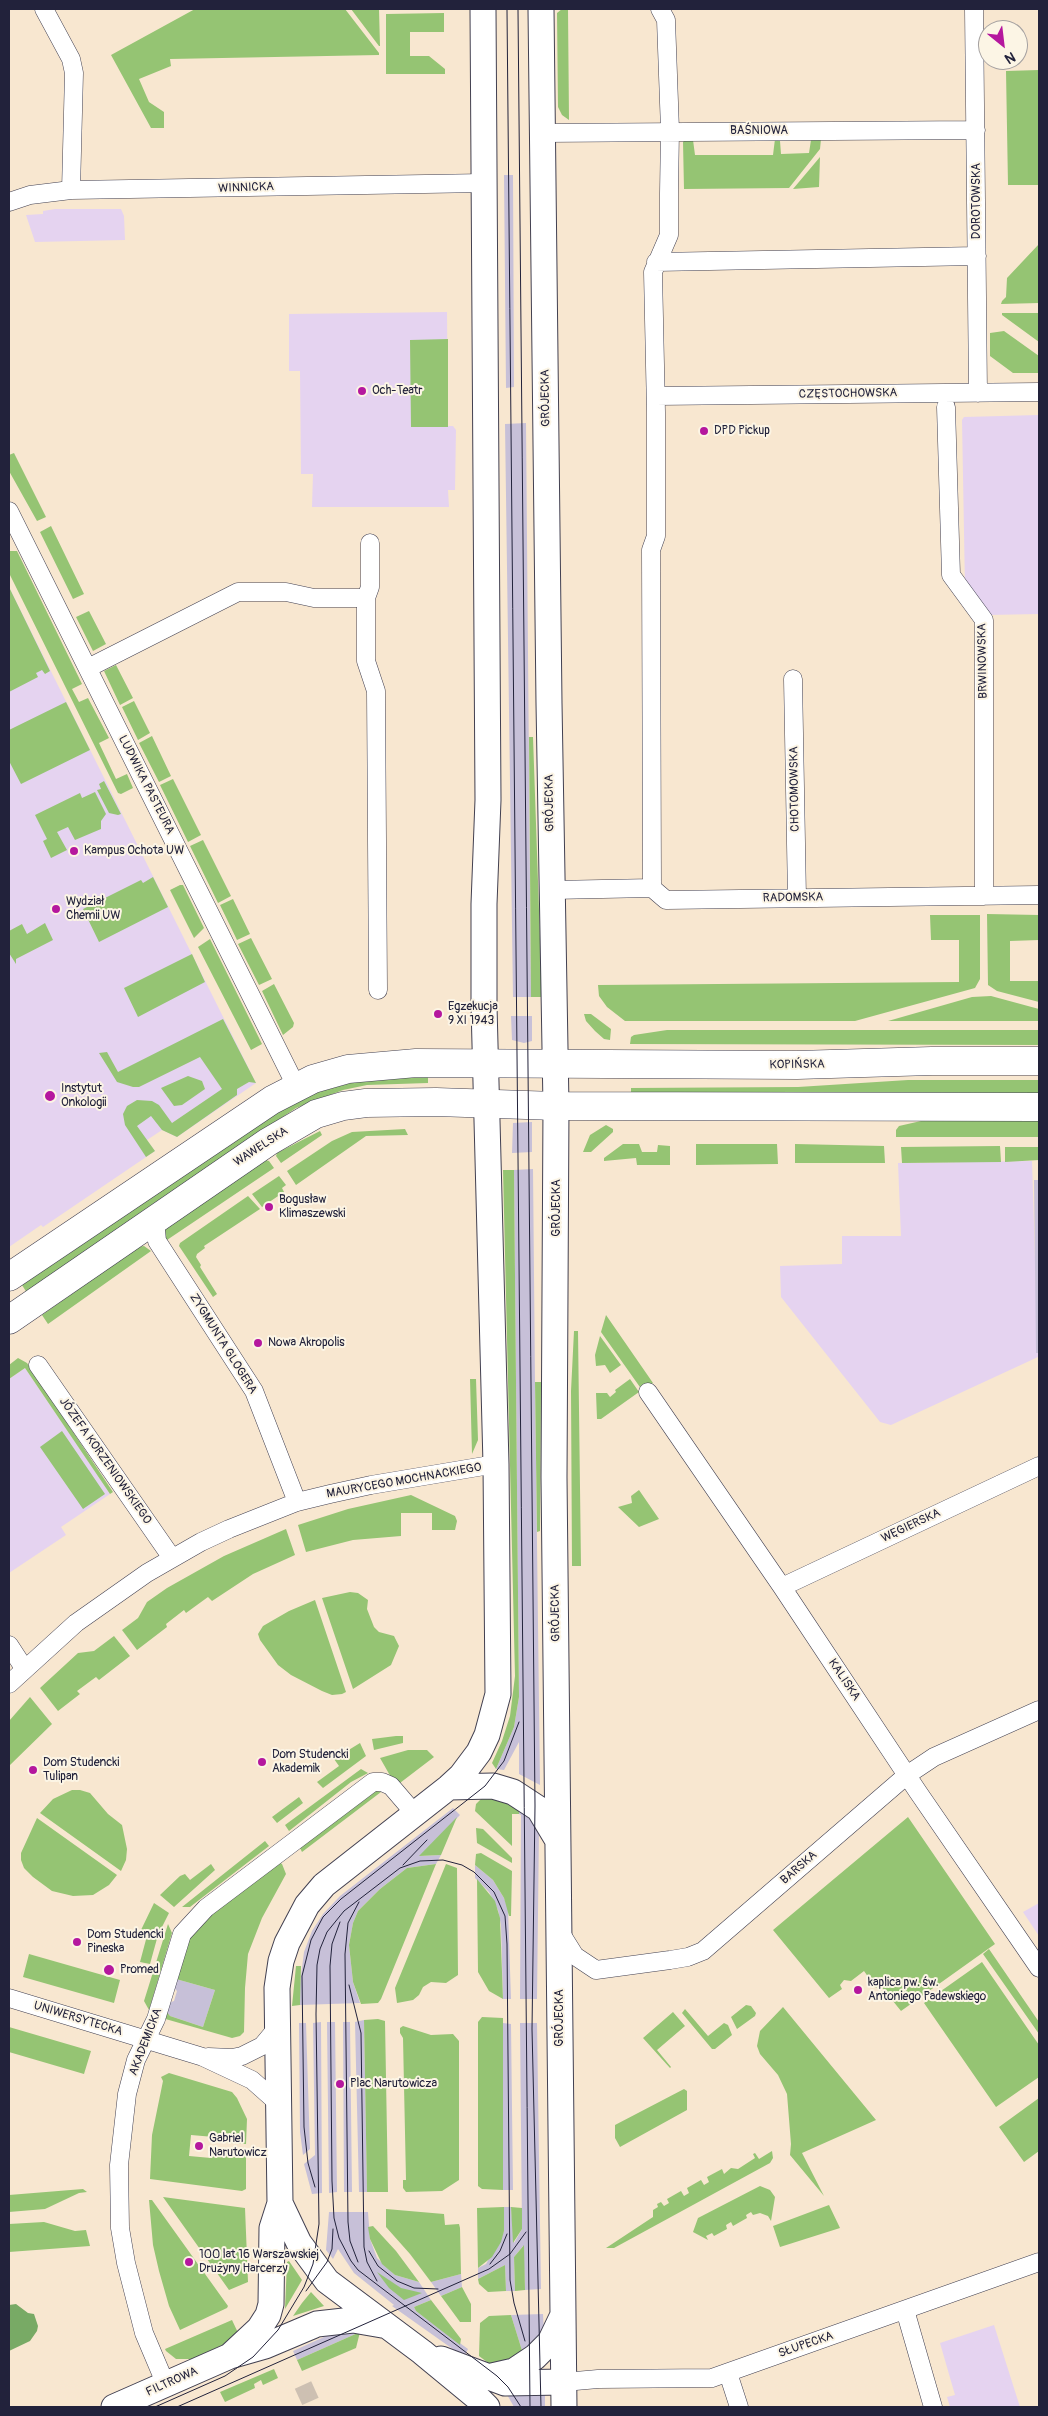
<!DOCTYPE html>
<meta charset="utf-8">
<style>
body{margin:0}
#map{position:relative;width:1048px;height:2416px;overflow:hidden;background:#f8e7d0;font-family:Pangolin,sans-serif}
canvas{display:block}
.frame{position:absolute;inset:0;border:10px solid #22223b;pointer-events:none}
.north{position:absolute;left:978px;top:20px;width:50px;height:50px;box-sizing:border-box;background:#fcf5e5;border:1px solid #a5a1a1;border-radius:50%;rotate:151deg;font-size:14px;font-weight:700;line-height:20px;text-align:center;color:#22223b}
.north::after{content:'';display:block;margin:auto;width:18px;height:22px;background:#b5179e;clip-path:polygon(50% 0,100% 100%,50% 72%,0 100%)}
</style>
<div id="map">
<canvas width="1048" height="2416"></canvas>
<div class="frame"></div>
<div class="north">N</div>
</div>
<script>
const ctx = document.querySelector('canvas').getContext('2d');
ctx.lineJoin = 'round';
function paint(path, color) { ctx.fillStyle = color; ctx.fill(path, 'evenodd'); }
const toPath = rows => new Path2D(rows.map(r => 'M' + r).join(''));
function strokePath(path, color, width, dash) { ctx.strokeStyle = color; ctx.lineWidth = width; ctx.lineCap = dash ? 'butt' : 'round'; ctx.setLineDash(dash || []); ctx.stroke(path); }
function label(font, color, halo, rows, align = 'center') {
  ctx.font = font + ' Pangolin,sans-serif'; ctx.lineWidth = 4; ctx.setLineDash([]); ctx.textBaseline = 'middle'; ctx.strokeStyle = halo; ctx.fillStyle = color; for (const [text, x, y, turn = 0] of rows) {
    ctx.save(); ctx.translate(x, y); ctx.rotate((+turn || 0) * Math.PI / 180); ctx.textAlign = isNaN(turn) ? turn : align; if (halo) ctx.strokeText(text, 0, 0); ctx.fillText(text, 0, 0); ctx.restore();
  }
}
const built = toPath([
 [55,209,121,209,124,216,125,240,35,242,26,215,43,214,43,211],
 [447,312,448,426,453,426,456,430,455,490,448,490,449,507,312,507,313,474,301,474,300,371,289,371,289,314],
 [1039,415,1039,614,988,615,965,588,962,420,964,417],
 [9,587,256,1083,177,1137,162,1130,147,1140,155,1151,43,1227,41,1225,9,1247],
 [1032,1161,1038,1357,891,1425,880,1422,781,1297,780,1266,842,1264,842,1236,901,1236,898,1163],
 [25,1368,110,1494,61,1527,66,1535,9,1573,9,1379],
 [1039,1903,1039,1936,1023,1912],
 [994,2325,1020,2407,950,2407,947,2397,955,2395,940,2343]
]);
const industrial = toPath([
 [504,175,513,175,514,387,506,388],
 [526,423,531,997,513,997,505,424],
 [511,1016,532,1016,532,1041,524,1043,512,1040],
 [532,1122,532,1152,512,1153,513,1123],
 [533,1169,535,1382,540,1785,519,1774,519,1742,504,1770,496,1769,514,1727,519,1697,514,1170],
 [1034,1180,1039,1180,1039,1353,1036,1353],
 [519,1804,539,1828,537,1999,520,1999,521,1815,519,1814],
 [453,1808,460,1815,420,1856,441,1855,436,1864,407,1868,380,1889,358,1911,353,1923,349,1945,353,1982,360,2003,300,2005,300,1984,304,1952,312,1931,323,1914,340,1896],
 [475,1865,493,1880,504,1898,508,1909,511,1999,503,1999,501,1925,498,1910,489,1892,475,1878],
 [176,1979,215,1990,203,2027,170,2016,166,2011,168,2003,174,2001,177,1991,173,1987],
 [364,2020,367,2192,359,2192,355,2022],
 [321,2022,322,2193,312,2194,304,2164,315,2155,313,2023],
 [327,2022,335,2022,337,2192,329,2193],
 [343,2022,350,2022,352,2192,344,2192],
 [299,2023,306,2023,310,2149,303,2155,300,2132],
 [503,2023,511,2024,513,2190,503,2190],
 [520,2023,537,2023,541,2289,525,2290,523,2246,514,2257,515,2291,506,2291,505,2265,478,2279,478,2268,486,2264,504,2231,504,2207,511,2207,514,2243,522,2229],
 [329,2212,368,2212,370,2239,377,2258,395,2275,419,2282,431,2300,414,2307,416,2311,468,2349,464,2357,392,2306,394,2305,354,2273,338,2249,333,2259,326,2250],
 [461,2274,462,2287,441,2296,431,2282],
 [543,2314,544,2333,524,2357,511,2315],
 [346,2327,360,2332,297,2360,293,2351],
 [545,2388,545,2407,514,2407,505,2391]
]);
const green = toPath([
 [195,9,345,9,379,53,379,55,170,59,171,66,139,79,149,102,164,112,164,128,151,128,111,55],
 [351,9,379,9,380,46,379,46],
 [562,9,568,9,569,120,562,115,558,107,557,13],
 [444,13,444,32,410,32,410,56,429,56,445,69,445,74,386,74,386,14],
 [1039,70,1039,185,1008,185,1006,71],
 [775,139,780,141,781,154,809,153,811,140,821,139,820,149,789,188,684,189,683,142,684,141,693,140,695,155,773,155],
 [820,157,819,187,793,189],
 [1039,244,1039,303,1001,304,1002,301,1006,297,1007,278],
 [1002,313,1039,313,1039,342,1002,315],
 [1004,331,1039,356,1039,373,1013,373,990,356,990,333],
 [448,339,448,427,411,427,410,340],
 [14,453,46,517,37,521,9,471,9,455],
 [51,526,84,594,73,599,40,532],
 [9,551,17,551,82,684,72,689,79,702,88,698,109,738,99,743,116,779,127,774,133,788,121,794,118,793,9,573],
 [9,587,50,671,45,674,42,670,36,673,38,677,9,692],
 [89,611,106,644,93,651,76,617],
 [116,665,133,698,120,705,104,671],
 [134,701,150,733,138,740,122,707],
 [66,702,90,750,21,784,9,761,9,730],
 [152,736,171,776,159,782,139,743],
 [529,737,533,737,542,997,531,997],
 [173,779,201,835,188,842,160,785],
 [104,781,121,814,118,815,109,813,97,790,101,789,99,784],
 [95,792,106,814,101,821,101,829,75,840,68,827,57,832,67,850,51,858,43,841,47,839,35,815,80,793,82,798],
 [203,840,231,896,218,903,190,846],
 [153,877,168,907,99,942,83,909,141,880,143,883],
 [180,885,183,885,204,928,194,938,170,890],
 [233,899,250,934,237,940,220,905],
 [987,914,1039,915,1039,940,1010,941,1010,981,1039,981,1039,1002,997,991,988,985],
 [930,915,980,915,980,979,975,988,855,1021,625,1021,607,1007,599,996,598,985,959,982,959,940,931,940],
 [45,923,53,940,16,959,16,964,9,953,9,931,22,924,27,934],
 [251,938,272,979,259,985,238,944],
 [210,939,262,1044,251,1050,198,947],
 [192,954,205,982,138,1017,124,988],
 [274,984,294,1023,293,1027,283,1035,262,991],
 [991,996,1039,1009,1039,1021,888,1021,972,997],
 [584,1014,591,1014,611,1029,610,1040,604,1039,595,1031,586,1021],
 [223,1019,256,1083,249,1082,237,1089,237,1095,177,1137,162,1130,151,1116,137,1126,155,1151,146,1157,125,1125,123,1114,127,1106,137,1100,152,1101,159,1105,172,1123,222,1089,200,1057,139,1087,133,1087,117,1082,99,1053,107,1052,118,1072],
 [667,1030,1039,1030,1039,1045,630,1044,631,1037,634,1035],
 [188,1076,202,1081,205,1089,182,1105,174,1106,161,1088],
 [428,1077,428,1083,367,1085,343,1090,296,1108,144,1210,27,1293,22,1285,282,1109,315,1093,350,1083,374,1079],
 [908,1080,1039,1080,1039,1093,631,1093,631,1088,798,1087],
 [1039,1120,1039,1137,896,1137,896,1130,899,1126,921,1121],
 [606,1125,613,1129,613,1132,591,1152,583,1152,590,1135],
 [405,1129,408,1135,366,1136,296,1185,287,1171,332,1141,352,1132],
 [320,1131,322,1135,281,1163,276,1156,277,1153],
 [623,1144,639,1144,642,1152,657,1152,658,1145,670,1146,670,1165,637,1165,636,1158,604,1161,604,1158],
 [696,1144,777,1144,778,1164,696,1165],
 [795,1144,884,1146,885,1163,795,1163],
 [1000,1146,1001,1162,902,1163,901,1147],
 [1005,1147,1039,1147,1039,1160,1005,1162],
 [265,1160,269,1161,274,1168,164,1242,165,1230,167,1227],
 [503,1170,514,1170,519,1697,514,1727,496,1769,492,1763,502,1741,510,1716,515,1676],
 [279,1176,286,1185,282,1188,284,1192,262,1207,252,1194],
 [248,1196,260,1209,204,1246,205,1248,197,1254,196,1257,201,1265,200,1267,217,1294,213,1297,179,1246,180,1243],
 [144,1246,151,1251,48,1324,42,1315,138,1247],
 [606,1315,653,1383,642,1390,601,1332],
 [574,1331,578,1331,581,1566,572,1566,571,1391],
 [600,1336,621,1365,610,1373,605,1365,596,1366,595,1355],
 [18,1358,27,1363,113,1492,110,1494,25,1368,9,1379,9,1365],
 [470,1379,476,1379,478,1440,472,1454],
 [630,1379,639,1392,601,1419,597,1419,596,1393,607,1393,610,1397,616,1392,615,1390],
 [535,1382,541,1382,540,1531,537,1532],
 [62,1431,105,1494,83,1509,40,1447],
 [639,1490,659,1519,639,1527,618,1507,632,1503,631,1496],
 [411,1495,455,1516,457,1521,455,1530,432,1530,432,1513,401,1513,401,1536,353,1540,306,1552,298,1525,348,1509],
 [286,1529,295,1555,253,1574,212,1601,208,1597,186,1613,184,1610,166,1624,167,1627,137,1650,122,1630,138,1618,147,1602,167,1588,224,1556],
 [350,1592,358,1593,368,1600,367,1609,374,1627,379,1632,394,1636,399,1646,391,1665,353,1689,322,1598],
 [315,1600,346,1692,342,1694,332,1695,322,1691,291,1675,278,1665,260,1640,258,1634,263,1626,289,1611],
 [114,1636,130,1656,99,1680,96,1677,77,1691,80,1694,58,1711,40,1688,78,1653,94,1651],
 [30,1697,52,1724,9,1766,9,1721],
 [396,1736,403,1736,403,1743,374,1750,372,1739],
 [360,1743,366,1756,323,1788,317,1782,339,1766,334,1759],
 [408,1750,427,1750,434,1757,396,1786,380,1758],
 [361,1769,368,1773,351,1782,289,1831,285,1825],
 [72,1790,80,1790,90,1793,108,1814,122,1825,127,1849,126,1860,121,1871,40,1813,53,1799],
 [376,1791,381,1792,302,1852,300,1848],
 [487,1793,519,1804,519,1814,512,1814,512,1846,475,1811,476,1804],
 [299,1797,303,1803,277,1823,272,1817],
 [457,1817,441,1855,419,1856,456,1818],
 [908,1817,995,1944,901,2011,880,1985,876,1988,864,1971,851,1981,844,1980,840,1985,842,1989,829,1998,773,1930],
 [37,1818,117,1875,109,1885,93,1895,73,1896,52,1891,33,1877,24,1868,21,1860,21,1853],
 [476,1828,483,1829,512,1858,512,1863,477,1843],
 [265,1841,269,1846,190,1907,182,1907],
 [481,1853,512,1871,511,1916,509,1916,504,1898,493,1880,475,1865,476,1854],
 [275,1860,282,1864,286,1874,262,1918,248,1954,245,1988,244,2032,240,2036,232,2038,162,2018,166,2011,170,2016,203,2027,215,1990,176,1979,189,1932],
 [211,1864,215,1870,174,1907,160,1895,180,1876,185,1874,190,1880],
 [436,1864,381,1999,378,2003,361,2004,353,1982,349,1945,353,1923,358,1911,380,1889,407,1868],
 [446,1864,457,1868,458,1975,446,1983,431,1982,423,1987,419,1995,413,2000,397,2003,395,1988],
 [477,1879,495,1901,500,1918,503,1999,489,1991,478,1972],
 [154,1903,169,1913,158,1935,150,1964,140,1962,148,1932,141,1930],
 [168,1924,172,1933,149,2010,144,2001],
 [989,1949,1039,2022,1039,2034,983,1954],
 [29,1954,120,1980,114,2003,23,1977],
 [982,1962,1039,2045,1039,2077,996,2107,924,2003],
 [296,1966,301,1966,300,2005,292,2006],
 [746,2005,751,2006,756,2013,755,2016,737,2029,731,2017],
 [783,2007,876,2120,802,2153,824,2196,790,2155,791,2144,787,2094,778,2075,760,2054,757,2046,760,2031],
 [685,2009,708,2036,724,2023,728,2025,732,2035,715,2049,712,2049,682,2013],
 [673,2012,685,2026,657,2050,671,2067,670,2068,643,2038],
 [482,2017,503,2018,503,2190,482,2189,478,2186,478,2022],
 [378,2019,385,2021,388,2192,367,2192,364,2020],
 [403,2026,431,2035,453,2034,459,2041,459,2180,442,2191,406,2192,403,2188,403,2180,406,2180,403,2038,400,2033,400,2028],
 [9,2027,91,2051,84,2074,9,2052],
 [169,2073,232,2092,237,2098,247,2119,246,2144,214,2142,214,2137,191,2135,189,2156,211,2158,211,2152,246,2154,246,2189,242,2191,150,2179,152,2135,163,2081,161,2077],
 [684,2089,687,2091,687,2110,620,2147,615,2138,615,2125],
 [1039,2098,1039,2151,1024,2162,999,2127],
 [772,2151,773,2158,770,2163,614,2248,606,2248,653,2217,653,2210,658,2207,657,2204,661,2202,664,2206,669,2203,667,2199,681,2191,684,2196,689,2193,687,2188,701,2180,704,2185,709,2182,707,2177,722,2169,724,2174,731,2168,738,2169,755,2158,753,2154,755,2153,759,2159],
 [760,2186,770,2190,775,2197,771,2221,768,2216,760,2213,753,2215,751,2212,746,2215,747,2218,733,2226,731,2222,726,2225,727,2229,714,2236,712,2233,706,2236,708,2240,693,2232,698,2218],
 [83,2189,87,2192,79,2193,45,2209,9,2212,9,2195],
 [163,2197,245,2208,248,2282,229,2290],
 [149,2200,152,2200,228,2306,227,2308,180,2330,169,2306,159,2271,153,2245],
 [829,2205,840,2228,780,2247,773,2226],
 [504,2207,504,2231,501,2242,492,2257,478,2268,477,2208],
 [511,2207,522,2208,522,2229,513,2243],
 [386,2209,444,2214,445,2225,459,2224,460,2228,461,2274,431,2282,410,2254,386,2227],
 [44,2222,75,2231,86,2230,90,2246,9,2252,9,2224],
 [373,2226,396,2251,419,2282,395,2275,382,2264,370,2239,368,2227],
 [524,2245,525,2290,515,2291,514,2257],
 [289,2261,302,2280,285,2309,287,2262],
 [505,2265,506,2291,488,2292,479,2284,478,2279],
 [377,2272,401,2288,422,2293,404,2300,389,2288],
 [462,2287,471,2304,471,2322,460,2322,441,2296],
 [311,2292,324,2306,293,2316,302,2303],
 [431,2300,461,2339,460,2345,416,2311,414,2307],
 [511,2315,524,2357,495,2368,479,2356,480,2323,489,2316],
 [232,2320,240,2337,192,2359,176,2359,166,2351,165,2349],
 [360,2332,356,2348,302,2371,297,2360],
 [274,2369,278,2378,263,2385,261,2380,254,2384,255,2388,225,2402,220,2392]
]);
const forest = toPath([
 [16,2304,28,2313,34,2314,38,2326,37,2331,30,2341,9,2351,9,2305]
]);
const streetTunnel = toPath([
 [303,2385,313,2407]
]);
const street = toPath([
 [44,9,71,59,74,73,71,190],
 [974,9,978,393],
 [542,133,976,130],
 [9,202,30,195,71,190,484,183],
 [656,262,977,256],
 [656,396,1039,392],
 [946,407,951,575,984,620,984,896],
 [9,511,296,1086],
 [366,598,370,587,370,543],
 [88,668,238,592,286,592,314,598,366,598,366,661,376,691,378,990],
 [793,679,797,898],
 [652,888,651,550,656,536,656,412,653,272,669,235,669,193,670,130,666,20,660,9],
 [552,890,652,888,666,900,1039,895],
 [155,1219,157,1241,254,1391,297,1502],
 [38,1365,172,1558],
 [648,1392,782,1587,918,1792,1039,1968],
 [782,1587,1039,1466],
 [9,1645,24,1668],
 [9,1684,76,1623,147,1573,201,1542,229,1529,297,1502,330,1494,371,1485,496,1464],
 [560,1932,575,1956,596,1970,670,1960,688,1957,703,1951,907,1775,934,1757,1039,1710],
 [9,1998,203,2057,252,2080,279,2104],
 [208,2057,232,2058,242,2056,262,2046,277,2028],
 [905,2310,933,2407],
 [728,2373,739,2407],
 [564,2382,598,2379,712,2378,1039,2262],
 [166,2385,144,2333,126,2263,120,2228,119,2165,127,2094,136,2060,156,2019,182,1934,206,1908,373,1782,382,1782,391,1786,415,1814]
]);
const secondary = toPath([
 [541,9,549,703,556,1106,554,1477,564,2407],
 [449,1787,493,1786,513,1792,539,1809,557,1839],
 [280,2203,299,2243,327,2281,422,2352,479,2399,487,2407],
 [230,2356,259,2329,268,2315,271,2304,272,2228,280,2203,277,1988,281,1961,287,1943,307,1905,324,1885,449,1787,461,1776,479,1752,487,1735,498,1694,496,1464,484,1006,484,904,488,800,483,9],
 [441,2359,505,2383,564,2382],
 [492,2376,514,2371,535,2357,550,2342,562,2317],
 [114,2407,230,2356,265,2346,317,2324,353,2320,382,2325]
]);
const primary = toPath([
 [9,1277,272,1100,313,1079,348,1069,416,1063,797,1065,932,1061,1039,1061],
 [9,1320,268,1142,316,1114,343,1106,366,1103,436,1102,556,1106,1039,1107]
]);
const tram = toPath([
 [507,9,530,2407],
 [518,9,535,1806,532,2029,541,2407],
 [403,1865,427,1840],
 [340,1922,332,1944,330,1966,332,2181,334,2218,339,2238,351,2261,358,2270,497,2376,508,2387,521,2407],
 [349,1985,361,2033,364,2247,367,2262,377,2281],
 [315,2187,308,2163,304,2127,302,1976,311,1940,323,1917,341,1899,485,1786,504,1761,519,1722],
 [369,2251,378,2266,397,2281,414,2288,438,2289],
 [358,2262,350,2241,348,2222,345,1954,348,1923,359,1902],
 [490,2264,500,2251,507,2234],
 [306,2291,327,2262,332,2249,333,2229],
 [155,2407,225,2376,253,2357,278,2330,304,2287,313,2264,319,2224,316,2014,317,1965,320,1949,327,1932,344,1911,400,1868,420,1861,443,1860,462,1865,474,1872,494,1892,505,1916,507,1944,510,2280,514,2303,525,2341],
 [177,2407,489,2269,510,2254,526,2232]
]);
const markers = [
 [362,391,5,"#b5179e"],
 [704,431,5,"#b5179e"],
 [74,851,5,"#b5179e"],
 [56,909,5,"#b5179e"],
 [438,1014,5,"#b5179e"],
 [50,1096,6,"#b5179e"],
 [269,1207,5,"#b5179e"],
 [258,1343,5,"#b5179e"],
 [262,1762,5,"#b5179e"],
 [33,1770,5,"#b5179e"],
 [77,1942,5,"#b5179e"],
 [109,1970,6,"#b5179e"],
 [858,1990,5,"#b5179e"],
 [340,2084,5,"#b5179e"],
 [199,2146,5,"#b5179e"],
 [189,2262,5,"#b5179e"]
];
const streetNames = [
 ["BAŚNIOWA",759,131],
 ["WINNICKA",246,188,-2],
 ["DOROTOWSKA",977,201,-90],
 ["CZĘSTOCHOWSKA",848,394,-1],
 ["GRÓJECKA",546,398,-91],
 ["BRWINOWSKA",983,661,-91],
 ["LUDWIKA PASTEURA",146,785,63],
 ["CHOTOMOWSKA",795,789,-91],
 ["GRÓJECKA",550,803,-91],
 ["RADOMSKA",793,898,-1],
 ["KOPIŃSKA",797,1065,-1],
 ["WAWELSKA",261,1147,-33],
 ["GRÓJECKA",557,1208,-90],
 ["ZYGMUNTA GLOGERA",223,1344,58],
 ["JÓZEFA KORZENIOWSKIEGO",105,1461,55],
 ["MAURYCEGO MOCHNACKIEGO",404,1481,-10],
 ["WĘGIERSKA",911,1526,-25],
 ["GRÓJECKA",556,1613,-91],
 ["KALISKA",844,1680,56],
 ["BARSKA",799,1868,-41],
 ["GRÓJECKA",560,2018,-90],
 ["UNIWERSYTECKA",78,2019,17],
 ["AKADEMICKA",146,2042,-69],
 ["SŁUPECKA",806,2345,-19],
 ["FILTROWA",172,2382,-24]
];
const poiNames = [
 ["Och-Teatr",372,391],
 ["DPD Pickup",714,431],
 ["Kampus Ochota UW",84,851],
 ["Wydział",66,902],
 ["Chemii UW",66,916],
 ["Egzekucja",448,1007],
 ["9 XI 1943",448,1021],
 ["Instytut",61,1089],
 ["Onkologii",61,1103],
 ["Bogusław",279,1200],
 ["Klimaszewski",279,1214],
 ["Nowa Akropolis",268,1343],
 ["Dom Studencki",272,1755],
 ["Akademik",272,1769],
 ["Dom Studencki",43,1763],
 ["Tulipan",43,1777],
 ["Dom Studencki",87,1935],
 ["Pineska",87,1949],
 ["Promed",120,1970],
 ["kaplica pw. św.",868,1983],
 ["Antoniego Padewskiego",868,1997],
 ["Plac Narutowicza",350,2084],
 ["Gabriel",209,2139],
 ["Narutowicz",209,2153],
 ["100 lat 16 Warszawskiej",199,2255],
 ["Drużyny Harcerzy",199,2269]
];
paint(built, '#e5d3f0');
paint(industrial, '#c7c0d8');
paint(green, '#95c473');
paint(forest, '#78aa65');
strokePath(streetTunnel, '#cdc0b2', 18, [18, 9]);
strokePath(street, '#424051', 19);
strokePath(secondary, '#424051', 27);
strokePath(primary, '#424051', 29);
strokePath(street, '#fff', 18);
strokePath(secondary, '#fff', 25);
strokePath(primary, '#fff', 28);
strokePath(tram, '#22223b', 1);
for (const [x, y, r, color] of markers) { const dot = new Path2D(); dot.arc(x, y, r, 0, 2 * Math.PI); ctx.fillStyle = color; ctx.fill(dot); strokePath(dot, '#fcf5e5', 2); }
label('12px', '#22223b', '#fcf5e5', streetNames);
label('12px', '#22223b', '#fcf5e5', poiNames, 'left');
</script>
